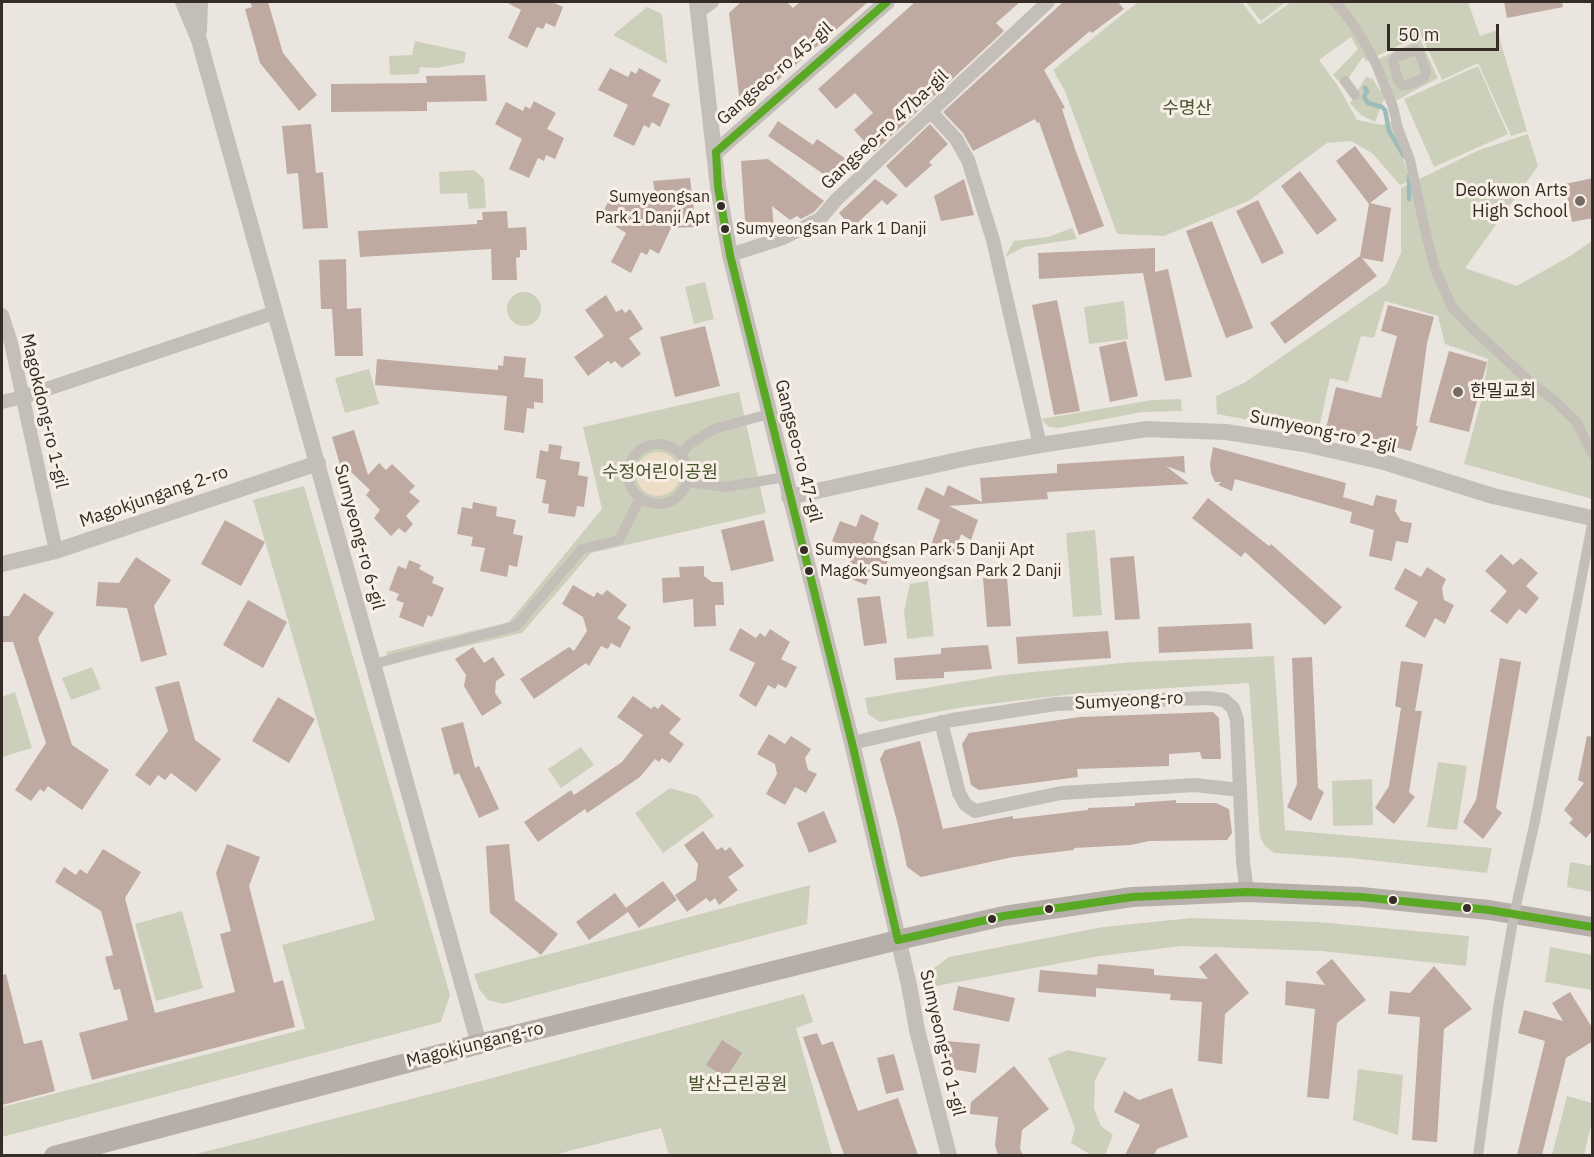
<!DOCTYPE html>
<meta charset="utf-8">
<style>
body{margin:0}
#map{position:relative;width:1594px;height:1157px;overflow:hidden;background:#ebe5df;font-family:"IBM Plex Sans",sans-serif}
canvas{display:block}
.frame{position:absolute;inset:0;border:3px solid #352b27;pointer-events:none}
.scale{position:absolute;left:1387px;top:24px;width:112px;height:27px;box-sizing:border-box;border:3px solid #352b27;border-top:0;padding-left:8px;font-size:18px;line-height:21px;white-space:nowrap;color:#352b27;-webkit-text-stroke:4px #f8f0e6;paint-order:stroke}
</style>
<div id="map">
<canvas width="1594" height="1157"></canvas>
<div class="frame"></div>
<div class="scale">50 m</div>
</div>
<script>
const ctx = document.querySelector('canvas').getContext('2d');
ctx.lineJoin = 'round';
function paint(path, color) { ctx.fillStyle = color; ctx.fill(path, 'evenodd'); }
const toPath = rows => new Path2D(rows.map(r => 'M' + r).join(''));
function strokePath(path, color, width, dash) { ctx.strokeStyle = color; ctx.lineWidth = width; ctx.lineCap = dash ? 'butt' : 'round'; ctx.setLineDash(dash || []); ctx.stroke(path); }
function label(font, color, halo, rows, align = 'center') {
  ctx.font = font + ' "IBM Plex Sans","Noto Sans KR",sans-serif'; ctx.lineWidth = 6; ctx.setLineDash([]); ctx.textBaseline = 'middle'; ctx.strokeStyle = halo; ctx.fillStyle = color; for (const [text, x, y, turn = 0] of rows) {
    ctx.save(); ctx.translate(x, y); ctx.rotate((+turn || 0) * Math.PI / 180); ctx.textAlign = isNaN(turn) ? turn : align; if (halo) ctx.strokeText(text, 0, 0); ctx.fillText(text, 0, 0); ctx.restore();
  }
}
const green = toPath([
 [1138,2,1242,2,1259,25,1291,2,1468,2,1480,36,1497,30,1527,131,1511,136,1478,63,1442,80,1421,35,1366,61,1363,57,1343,86,1333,75,1358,49,1351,37,1319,60,1338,86,1357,120,1382,125,1392,121,1410,181,1400,185,1372,153,1351,141,1327,143,1250,200,1164,236,1117,234,1065,91,1053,70],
 [1246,2,1286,2,1261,21],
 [647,7,662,14,667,64,613,35],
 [1420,39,1438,78,1392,103,1384,99,1375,122,1361,115,1350,103,1366,77,1373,79,1380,91,1385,88,1375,61],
 [415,41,466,52,464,63,436,68,420,67,419,74,390,75,389,56,412,55],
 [1478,66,1508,134,1434,167,1404,99],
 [1528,134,1538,166,1465,268,1517,286,1570,256,1592,241,1592,499,1464,464,1483,394,1488,359,1445,344,1438,316,1385,301,1374,338,1361,336,1348,382,1330,378,1318,433,1217,414,1216,396,1244,383,1387,284,1401,253,1401,188,1479,150],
 [474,170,484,179,486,208,469,209,467,193,440,194,439,172],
 [1072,228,1077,239,1024,247,1005,257,1014,241,1048,237],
 [705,282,714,319,694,324,685,287],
 '507 309a17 17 0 1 1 34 0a17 17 0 1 1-34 0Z',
 [1124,301,1128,339,1089,344,1084,307],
 [369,369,379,404,345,413,335,378],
 [739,392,766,513,591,553,522,633,390,664,386,652,509,622,602,509,583,427],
 [1181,399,1182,411,1142,412,1058,428,1049,427,1041,419,1152,400],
 [304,486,450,995,441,1022,2,1137,2,1107,305,1029,282,945,375,920,253,500],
 [1095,530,1102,615,1073,617,1066,533],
 [928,581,934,636,907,639,904,611,910,584],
 [1274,656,1285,830,1492,848,1487,873,1351,858,1274,853,1265,846,1260,837,1249,683,1073,694,964,707,880,722,868,714,865,698,1003,675,1132,662],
 [92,667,101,689,71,700,62,678],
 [15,692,32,748,2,757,2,697],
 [581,747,594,765,561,788,548,769],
 [1438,762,1467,766,1457,830,1427,827],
 [1372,779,1373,825,1333,826,1332,781],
 [670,788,698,796,714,816,663,853,635,813],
 [1570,862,1592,866,1592,892,1567,887],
 [810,885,807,924,503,1004,488,1000,479,989,474,974],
 [182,911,203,988,156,1001,135,924],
 [1192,918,1318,922,1469,936,1466,966,1321,951,1182,946,1100,956,925,988,930,971,949,957,1103,927],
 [1550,947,1592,955,1592,990,1545,982],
 [804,994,813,1022,796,1028,832,1155,669,1155,661,1128,553,1155,341,1156,340,1153,329,1156,188,1156,481,1081],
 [1068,1050,1107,1058,1095,1080,1094,1109,1101,1126,1113,1135,1105,1155,1091,1155,1071,1143,1075,1128,1048,1058],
 [1358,1069,1403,1075,1398,1135,1353,1120],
 [1567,1096,1592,1103,1592,1121,1584,1155,1552,1155]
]);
const sand = toPath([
 '636 474a22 22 0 1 1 44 0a22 22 0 1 1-44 0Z'
]);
const stream = toPath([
 [1365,88,1367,91,1364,97,1368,103,1382,107,1385,110,1389,131,1404,156],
 [1409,199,1409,176]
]);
const building = toPath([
 [250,2,268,2,283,53,317,95,299,111,260,63,245,9,252,7],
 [506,2,552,2,563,7,555,27,546,23,543,29,537,27,527,48,508,38,521,10],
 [741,2,787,2,793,8,800,2,868,2,754,101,745,102,739,95,729,13],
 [915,2,1020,2,996,23,1004,31,874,152,854,130,873,113,855,93,836,109,818,89],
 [1063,2,1118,2,1124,9,1092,33,1090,31,1044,70,1065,108,1062,109,1075,149,1104,226,1079,235,1039,122,1037,123,1035,119,973,151,963,133,943,112],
 [1504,2,1562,2,1563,7,1507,18],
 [610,68,628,77,631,71,636,74,639,68,661,80,652,96,670,104,660,127,652,122,649,128,644,125,634,146,613,136,628,105,598,90],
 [485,75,487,101,427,102,427,111,331,112,331,84,427,83,426,76],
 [534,101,556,113,547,129,564,138,555,159,546,155,544,161,538,158,529,178,509,169,522,139,495,124,506,102,523,111,525,106,530,109],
 [778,121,813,145,817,139,852,163,838,184,768,136],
 [311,124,316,173,323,172,328,228,303,229,298,173,287,174,282,126],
 [930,124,948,144,929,162,932,165,906,188,886,166],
 [1355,146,1388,189,1370,203,1391,208,1383,262,1362,258,1377,276,1285,344,1270,323,1360,256,1369,204,1336,161],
 [768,159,824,201,814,212,801,219,797,216,790,220,772,206,774,231,746,235,741,161],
 [1300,171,1337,220,1317,235,1281,186],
 [690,178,696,227,671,228,659,254,650,249,647,255,641,252,631,273,611,262,626,233,600,217,612,195,628,205,631,200,636,202,640,194,656,203,653,181],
 [1593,178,1593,218,1572,222,1565,184],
 [875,179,898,195,887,205,882,200,852,228,839,213],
 [964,179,974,215,941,221,934,196],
 [1258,200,1284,253,1262,264,1236,211],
 [507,211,508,228,526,227,527,250,520,250,520,257,516,258,517,280,492,280,491,249,360,257,358,231,477,224,477,220,483,220,482,212],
 [1212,221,1253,328,1226,338,1186,231],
 [1155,248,1155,272,1168,269,1192,377,1165,381,1143,273,1039,279,1038,253],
 [346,259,347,309,361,308,363,356,335,356,332,309,321,309,319,260],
 [606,295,616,312,622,309,625,313,630,309,643,329,629,338,641,354,622,368,615,361,611,364,608,361,588,376,574,357,604,336,585,310],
 [1057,300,1080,411,1054,415,1032,305],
 [1388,305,1434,317,1427,343,1416,426,1418,426,1411,451,1369,441,1370,439,1326,428,1336,387,1381,398,1397,336,1381,331],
 [705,326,720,386,675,397,660,337],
 [1126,341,1138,396,1110,402,1099,347],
 [1449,351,1487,362,1469,432,1429,422],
 [504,356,526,358,524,377,543,379,543,403,534,402,534,409,527,408,524,433,504,430,507,396,375,385,377,359,498,370,498,365,503,366],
 [354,430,368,475,379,463,386,470,392,464,415,486,409,492,420,501,406,516,413,524,405,533,399,528,391,536,374,518,380,510,366,495,370,490,349,470,342,472,332,437],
 [549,444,562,446,560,459,580,462,578,475,588,477,584,507,577,506,575,517,548,513,549,504,542,503,546,480,536,478,540,450,548,452],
 [1213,447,1346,483,1343,497,1373,506,1376,495,1397,500,1395,511,1401,521,1412,523,1408,543,1396,541,1392,561,1369,556,1374,530,1350,523,1352,512,1235,479,1232,491,1218,485,1221,482,1215,482,1211,473,1210,464],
 [1184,456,1185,473,1166,466,1189,484,1047,492,1048,499,949,506,978,520,971,540,961,534,954,555,931,545,940,520,917,509,926,487,944,496,948,485,982,502,980,478,1057,473,1057,464],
 [1208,498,1269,546,1271,544,1342,607,1325,625,1245,552,1241,557,1192,518],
 [473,502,497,507,496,516,516,520,513,534,523,536,517,567,509,565,507,577,480,571,485,548,471,546,473,537,457,534,462,507,472,509],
 [861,514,879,523,873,540,892,549,884,571,873,566,866,585,845,576,854,551,832,541,840,521,856,527],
 [225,520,265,542,241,586,201,564],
 [764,520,774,561,731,571,721,530],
 [1501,554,1513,565,1521,558,1538,573,1526,586,1539,598,1526,614,1519,609,1507,624,1490,611,1507,591,1485,571],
 [1134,556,1140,619,1115,620,1110,558],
 [136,557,171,580,154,606,167,655,141,662,127,608,96,606,98,582,119,583],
 [409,560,421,565,419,569,434,577,432,583,444,588,432,617,428,615,423,627,399,617,404,603,396,600,399,594,389,590,398,566,406,569],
 [704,566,704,576,712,582,723,582,724,605,715,605,716,626,694,627,693,599,663,603,662,578,680,577,679,567],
 [1427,567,1446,579,1442,588,1444,600,1454,605,1445,624,1435,618,1425,638,1405,626,1418,602,1394,589,1405,568,1421,577],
 [1007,577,1011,626,987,627,983,578],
 [573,585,594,597,597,592,602,595,607,590,627,605,617,618,631,627,620,648,611,643,608,649,601,646,589,666,586,663,534,699,520,679,569,647,574,651,587,631,583,617,562,604],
 [24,593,54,613,38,638,72,745,109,770,82,810,48,786,44,792,40,789,31,801,15,790,46,743,13,642,2,642,2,616,9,616],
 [880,596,887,643,864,646,857,598],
 [248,600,287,622,263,668,223,645],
 [1251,623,1253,649,1159,653,1158,627],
 [740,628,756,638,760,633,765,637,770,629,790,642,781,659,797,667,786,688,778,684,775,689,768,685,756,707,739,696,755,663,729,650],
 [1108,631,1111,658,1018,664,1016,637],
 [988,645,992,669,944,672,944,678,896,680,894,658,941,654,941,648],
 [473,647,484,663,493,657,505,675,496,681,495,693,502,703,482,716,464,686,466,675,455,659],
 [1312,657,1318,788,1324,792,1311,821,1287,807,1297,784,1292,658],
 [1500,658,1521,662,1496,808,1502,813,1483,839,1463,822,1476,800],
 [1401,661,1423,664,1415,711,1422,711,1409,792,1415,797,1394,824,1375,808,1389,786,1401,708,1395,706],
 [179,681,195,740,221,759,196,792,171,773,165,780,158,775,150,786,135,775,168,731,155,687],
 [633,696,651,709,654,706,658,709,662,704,681,719,669,733,684,744,670,763,662,758,659,762,655,759,640,777,587,813,585,809,538,842,524,822,571,790,574,795,622,762,643,735,617,717],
 [278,697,315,719,289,763,252,741],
 [1213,712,1219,718,1221,759,1202,759,1200,752,1169,754,1169,766,1077,769,1078,777,979,790,971,785,962,744,969,733,1080,717],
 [463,722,475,768,479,766,499,809,479,818,459,773,454,775,441,728],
 [769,734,785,744,791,736,811,749,805,758,808,770,817,774,806,793,795,787,785,805,766,794,777,774,775,764,757,754],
 [1587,736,1593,737,1593,830,1586,838,1569,823,1573,819,1564,810,1584,783,1578,780],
 [920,741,943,829,1013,816,1013,819,1088,810,1088,808,1135,806,1135,803,1176,800,1176,803,1216,803,1229,809,1232,833,1227,840,1149,841,1131,845,1074,848,1074,850,1013,857,921,877,907,867,898,825,880,759,885,750],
 [824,811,837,842,809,853,797,823],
 [703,831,717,850,722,847,725,851,730,847,744,866,728,877,738,890,719,905,715,898,710,902,706,898,687,912,675,895,696,880,698,864,684,845],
 [227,844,260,857,249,886,274,983,283,980,295,1027,92,1080,79,1033,128,1020,120,989,114,990,105,957,113,955,101,911,55,882,64,867,76,875,80,869,87,874,103,849,141,872,125,898,155,1013,235,992,220,934,231,931,216,873],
 [509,844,515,900,558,934,541,955,490,913,486,846],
 [663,881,677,900,639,928,628,912,589,940,576,922,615,893,626,908],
 [1216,953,1249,993,1225,1014,1222,1064,1198,1061,1202,1002,1170,1000,1171,994,1096,988,1096,997,1038,992,1040,970,1097,975,1098,964,1154,969,1154,975,1208,979,1199,967],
 [1332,959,1366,1000,1337,1023,1329,1099,1307,1097,1315,1009,1285,1005,1286,981,1325,985,1316,972],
 [1434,966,1472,1009,1444,1029,1437,1142,1412,1140,1420,1017,1388,1014,1390,991,1410,993],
 [6,974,24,1044,42,1040,55,1091,2,1105,2,975],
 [958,986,1015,998,1009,1022,953,1010],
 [1570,992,1593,1029,1593,1041,1566,1058,1542,1155,1517,1155,1545,1041,1518,1033,1524,1010,1563,1021,1552,1003],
 [817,1033,822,1045,833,1041,858,1111,898,1098,918,1155,844,1155,803,1037],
 [722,1040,742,1053,726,1078,706,1065],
 [946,1041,980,1044,976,1073,951,1069,952,1061,944,1060],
 [894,1054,904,1090,886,1094,877,1058],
 [1014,1066,1049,1109,1022,1130,1020,1149,1023,1155,998,1155,995,1145,998,1117,970,1114,971,1102],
 [1172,1088,1188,1137,1157,1149,1154,1155,1125,1155,1140,1125,1114,1112,1124,1091,1139,1100]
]);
const pedestrian = toPath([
 [1335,2,1350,20,1363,40,1376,64,1393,107,1398,128,1410,160,1425,230,1435,269,1452,307,1471,327,1529,381,1556,402,1576,421,1592,453],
 [1416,50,1420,55,1425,68,1426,74,1422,79,1407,85,1402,85,1398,80,1393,61,1396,57,1416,50],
 [1345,81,1355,95],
 '628 474a30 30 0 1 1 60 0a30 30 0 1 1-60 0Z',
 [681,454,690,444,714,429,769,414],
 [687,482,726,487,785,477],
 [374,664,516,626,582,549,619,540,640,498],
 [1535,821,1592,524],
 [1478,1156,1498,1008]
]);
const minor = toPath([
 [699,11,712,2],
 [931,112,956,139,968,160,993,240,1040,445],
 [730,255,783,238,820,219,836,200,1048,2],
 [2,315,11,343,56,551],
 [2,402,23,397,276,312],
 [941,722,959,793,965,804,975,811,1061,793,1195,785,1240,790],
 [852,743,952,720,1056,704,1207,698,1224,700,1233,708,1237,720,1243,862,1247,892]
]);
const tertiary = toPath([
 [183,2,199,40,479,1044],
 [697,2,718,187,730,255,852,743,909,985,917,1030,949,1156],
 [199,31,200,2],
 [716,152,887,2],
 [789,497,972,457,1040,445,1147,429,1169,430,1226,432,1304,444,1384,462,1493,496,1592,518],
 [2,564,56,551,318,463]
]);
const secondary = toPath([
 [54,1156,479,1044,898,940,1004,916,1132,897,1247,892,1361,897,1489,910,1592,927]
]);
const pedestrianBridge = toPath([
 [1498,1008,1514,915,1535,821]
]);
const bus1 = toPath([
 [716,152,718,187,730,255,852,743,898,940],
 [716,152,887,2],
 [898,940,1004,916,1132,897,1247,892,1361,897,1489,910,1592,927]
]);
const markers = [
 [1580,201,6,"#756c67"],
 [721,206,5,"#352b27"],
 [725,229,5,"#352b27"],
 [1458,392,6,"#756c67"],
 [804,550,5,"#352b27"],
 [809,571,5,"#352b27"],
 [1393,900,5,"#352b27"],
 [1467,908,5,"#352b27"],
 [1049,909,5,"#352b27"],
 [992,919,5,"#352b27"]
];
const busNames = [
 ["Sumyeongsan",710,197,"right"],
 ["Park 1 Danji Apt",710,218,"right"],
 ["Sumyeongsan Park 1 Danji",736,229],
 ["Sumyeongsan Park 5 Danji Apt",815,550],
 ["Magok Sumyeongsan Park 2 Danji",820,571]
];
const streetNames = [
 ["Gangseo-ro 45-gil",775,74,-41],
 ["Gangseo-ro 47ba-gil",885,130,-43],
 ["Magokdong-ro 1-gil",44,411,77],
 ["Sumyeong-ro 2-gil",1323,432,12],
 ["Gangseo-ro 47-gil",798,451,76],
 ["Magokjungang 2-ro",154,497,-19],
 ["Sumyeong-ro 6-gil",359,537,75],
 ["Sumyeong-ro",1129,701,-3],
 ["Sumyeong-ro 1-gil",942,1043,77],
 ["Magokjungang-ro",475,1045,-14]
];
const parkNames = [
 ["수명산",1187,109],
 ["수정어린이공원",660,473],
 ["발산근린공원",738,1085]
];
const poiNames = [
 ["Deokwon Arts",1568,191],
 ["High School",1568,212],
 ["한밀교회",1470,392,"left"]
];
paint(green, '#ccd0ba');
paint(sand, '#ebddc6');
strokePath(stream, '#9cbcbb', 4.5);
paint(building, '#beaaa1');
strokePath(pedestrian, '#c4beb9', 10);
strokePath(minor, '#c4beb9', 14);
strokePath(tertiary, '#c4beb9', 16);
strokePath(secondary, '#b5aea9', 20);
strokePath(pedestrianBridge, '#c4beb9', 10);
strokePath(bus1, '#59a925', 8);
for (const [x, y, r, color] of markers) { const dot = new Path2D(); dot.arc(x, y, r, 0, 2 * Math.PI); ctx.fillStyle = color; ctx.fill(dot); strokePath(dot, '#f8f0e6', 2); }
label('16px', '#352b27', '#f8f0e6', busNames, 'left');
label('18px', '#352b27', '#f8f0e6', streetNames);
label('18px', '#45522c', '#f8f0e6', parkNames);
label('18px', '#352b27', '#f8f0e6', poiNames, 'right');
</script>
